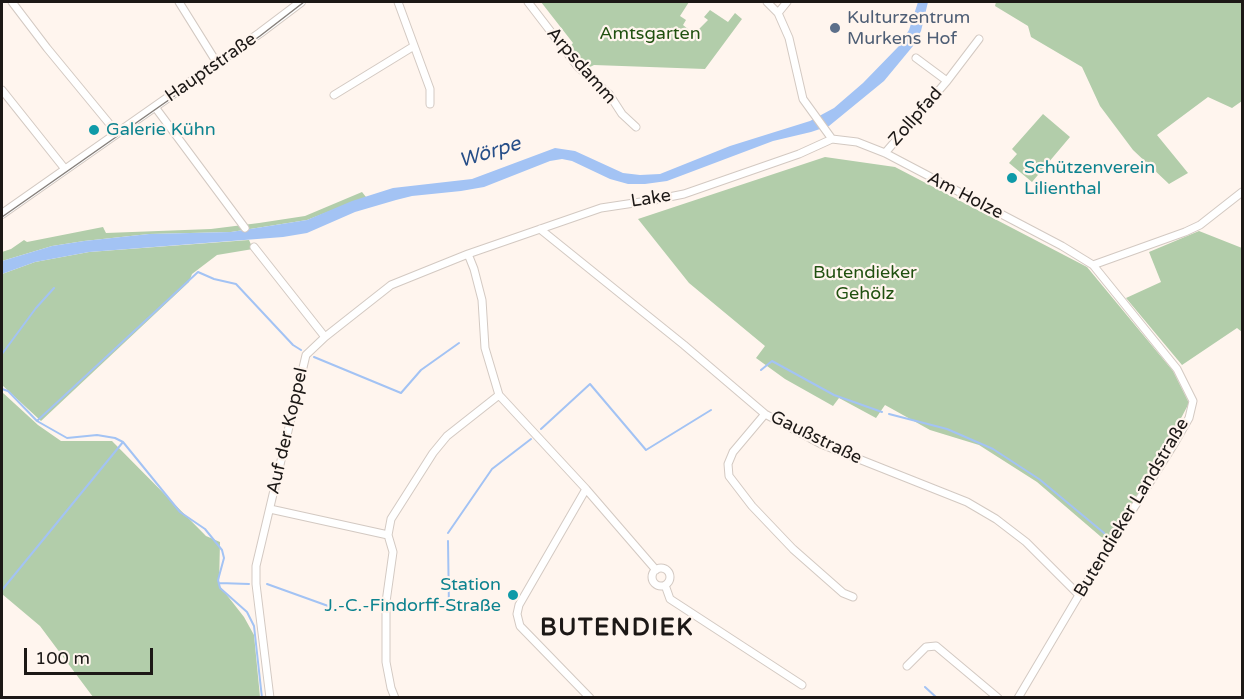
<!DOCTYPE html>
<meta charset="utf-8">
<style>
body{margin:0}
#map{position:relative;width:1244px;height:699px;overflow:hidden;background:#fff5ee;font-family:"Varela Round",sans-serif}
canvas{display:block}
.frame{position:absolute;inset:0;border:3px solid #1c1816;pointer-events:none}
.scale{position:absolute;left:24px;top:648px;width:129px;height:27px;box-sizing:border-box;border:3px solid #1c1816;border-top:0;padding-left:8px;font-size:18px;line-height:21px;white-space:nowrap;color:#1c1816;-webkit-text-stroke:4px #fff5ee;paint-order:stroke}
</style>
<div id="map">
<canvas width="1244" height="699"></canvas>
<div class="frame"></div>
<div class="scale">100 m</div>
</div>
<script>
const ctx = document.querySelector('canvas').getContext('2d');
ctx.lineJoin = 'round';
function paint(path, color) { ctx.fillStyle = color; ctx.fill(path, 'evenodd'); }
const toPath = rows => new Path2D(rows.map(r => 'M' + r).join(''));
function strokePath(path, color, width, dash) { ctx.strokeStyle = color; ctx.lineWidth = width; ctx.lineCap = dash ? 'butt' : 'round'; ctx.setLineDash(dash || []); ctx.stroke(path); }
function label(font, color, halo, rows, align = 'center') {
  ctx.font = font + ' "Varela Round",sans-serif'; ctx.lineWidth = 4.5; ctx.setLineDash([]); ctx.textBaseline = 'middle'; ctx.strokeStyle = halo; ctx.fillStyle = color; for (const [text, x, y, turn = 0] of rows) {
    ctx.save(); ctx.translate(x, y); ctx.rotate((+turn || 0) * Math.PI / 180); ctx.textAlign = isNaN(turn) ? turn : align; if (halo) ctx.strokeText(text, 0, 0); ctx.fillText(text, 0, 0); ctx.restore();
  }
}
const green = toPath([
 [541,2,689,2,680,16,686,20,683,25,694,34,708,20,704,17,710,10,728,22,735,13,742,19,705,69,594,65,588,68,568,49,573,43],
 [996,2,1242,2,1242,101,1232,108,1208,97,1157,135,1188,173,1169,184,1133,150,1100,106,1082,67,1031,37,1028,26,995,6],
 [1043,114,1070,137,1032,182,1009,163,1017,154,1012,149],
 [825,157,895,167,1087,267,1173,371,1189,403,1155,468,1107,542,1037,482,979,445,930,430,885,405,876,418,839,398,833,406,785,379,756,358,765,346,689,283,638,219],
 [362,192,366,197,307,220,231,232,149,234,84,241,52,246,2,261,2,252,11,249,24,240,27,242,103,227,106,233,211,229,259,223,305,216],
 [1199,231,1242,248,1242,332,1237,328,1182,365,1126,298,1161,282,1149,252],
 [249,240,253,249,217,255,192,274,189,282,41,421,2,385,2,274,35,262,89,252],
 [2,392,38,425,61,441,112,441,206,536,220,542,219,585,244,617,254,635,260,697,93,697,40,626,2,594]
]);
const water = toPath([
 [918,2,928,2,921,31,913,46,884,81,829,126,811,132,773,141,667,181,645,184,628,184,610,179,572,161,562,159,550,161,484,187,461,191,412,196,396,200,355,212,307,233,283,237,89,252,35,262,2,274,2,261,52,246,84,241,149,234,231,232,307,220,352,201,393,188,472,179,555,148,575,151,623,173,640,175,660,174,730,146,810,121,834,108,863,83,898,47,909,30]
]);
const stream = toPath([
 [2,354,36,308,54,288],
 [314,357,401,393,421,370,459,343],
 [761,370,772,361,834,395,882,412],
 [2,389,8,391,37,421,67,438,97,435,115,438,123,442,180,512,205,529,222,550,224,558,218,580,220,588,247,612,254,626,262,698],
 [889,414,947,429,993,449,1039,479,1104,533],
 [38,420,198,272,214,279,236,284,293,345,301,350],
 [541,429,590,384,646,450,711,410],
 [448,533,492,469,531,439],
 [448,541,449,610],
 [219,583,249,584],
 [267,584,331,607],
 [2,590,123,442],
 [925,687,937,698]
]);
const minor = toPath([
 [12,2,47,48,117,133],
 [179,2,217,63],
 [398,2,430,89,430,104],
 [528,2,578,67,609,94,622,114,636,127],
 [767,2,778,13,789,38,803,99,832,139],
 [778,13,787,2],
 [916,58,947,81],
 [2,90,65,169],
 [334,95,414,46],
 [155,107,245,228],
 [832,139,857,142,885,153,1062,246,1093,265,1177,369,1193,401,1189,418,1174,444,1079,595,1018,698],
 [885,153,947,81,979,39],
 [540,229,684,345,765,414,821,444,967,502,996,519,1026,542,1079,595],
 [254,247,325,337],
 [468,254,474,269,482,300,485,348,499,395,586,489,519,605,517,614,520,626,590,698],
 [1093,265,1185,232,1200,225,1242,192],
 [765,414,733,452,728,464,729,476,752,506,793,549,843,593,853,597],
 [586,489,656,570],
 [270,509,388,535,393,552,386,602,386,662,391,688,395,698],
 [388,535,391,519,433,453,447,436,499,395],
 '652 577a9 9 0 1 1 18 0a9 9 0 1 1-18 0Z',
 [665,585,670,599,802,685],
 [907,666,926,647,936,646,998,698],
 [270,698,256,584,256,566,306,355,325,337,391,285,468,254,601,208,654,200,684,194,799,154,832,139]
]);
const tertiary = toPath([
 [2,214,260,33,301,2]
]);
const tram = toPath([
 [2,217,260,36,304,2]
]);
const markers = [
 [835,28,6,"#5c6f8a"],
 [94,130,6,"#0f9aa8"],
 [1012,178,6,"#0f9aa8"],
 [513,595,6,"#0f9aa8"]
];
const serviceNames = [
 ["Kulturzentrum",847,18],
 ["Murkens Hof",847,39]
];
const parkNames = [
 ["Amtsgarten",650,34],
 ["Butendieker",865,273],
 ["Gehölz",865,294]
];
const streetNames = [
 ["Arpsdamm",581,66,49],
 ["Hauptstraße",211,68,-35],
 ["Zollpfad",916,117,-49],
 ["Am Holze",965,196,27],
 ["Lake",651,199,-9],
 ["Auf der Koppel",288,431,-77],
 ["Gaußstraße",816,438,26],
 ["Butendieker Landstraße",1132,508,-59]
];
const cultureNames = [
 ["Galerie Kühn",106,130],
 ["Schützenverein",1024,168],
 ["Lilienthal",1024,189],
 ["Station",501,585,"right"],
 ["J.-C.-Findorff-Straße",501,606,"right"]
];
const waterNames = [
 ["Wörpe",490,153,-17]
];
const districtNames = [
 ["BUTENDIEK",617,629]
];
paint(green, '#b2cdaa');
paint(water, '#a3c3f4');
strokePath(stream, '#a3c3f4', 2);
strokePath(minor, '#d3c9c2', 9);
strokePath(tertiary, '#d3c9c2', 10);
strokePath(minor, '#fff', 7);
strokePath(tertiary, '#fff', 8);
strokePath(tram, '#87807b', 1.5);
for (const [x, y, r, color] of markers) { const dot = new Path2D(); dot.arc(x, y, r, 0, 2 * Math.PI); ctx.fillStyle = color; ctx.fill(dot); strokePath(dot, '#fff5ee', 2); }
label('18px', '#4e5e75', '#fff5ee', serviceNames, 'left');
label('18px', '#20500f', '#fff5ee', parkNames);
label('18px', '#1c1816', '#fff5ee', streetNames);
label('18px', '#0d838f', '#fff5ee', cultureNames, 'left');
label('italic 20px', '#264e88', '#fff5ee', waterNames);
ctx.letterSpacing = '1.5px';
label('bold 24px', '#1c1816', '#fff5ee', districtNames);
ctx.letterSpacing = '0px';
</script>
